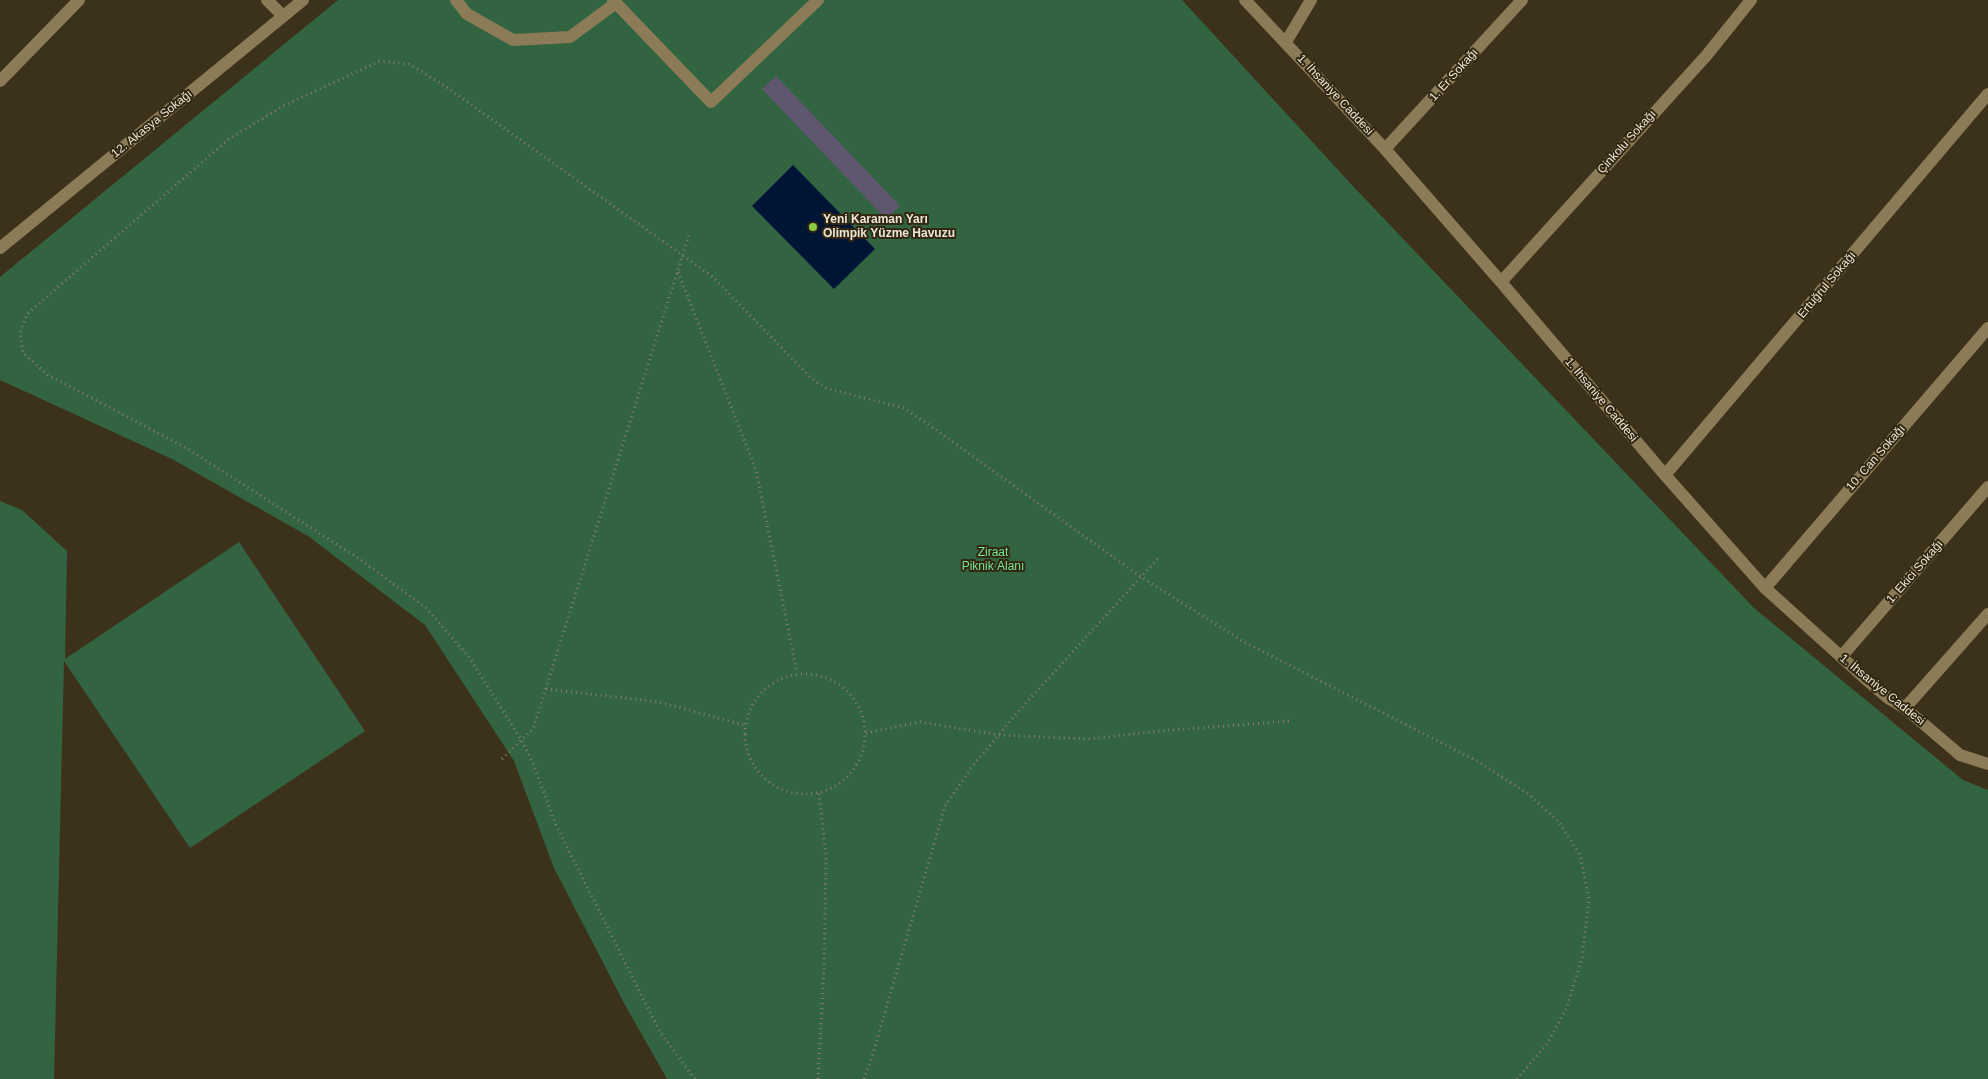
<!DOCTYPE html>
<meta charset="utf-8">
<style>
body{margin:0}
canvas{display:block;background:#3c311a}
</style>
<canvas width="1988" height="1079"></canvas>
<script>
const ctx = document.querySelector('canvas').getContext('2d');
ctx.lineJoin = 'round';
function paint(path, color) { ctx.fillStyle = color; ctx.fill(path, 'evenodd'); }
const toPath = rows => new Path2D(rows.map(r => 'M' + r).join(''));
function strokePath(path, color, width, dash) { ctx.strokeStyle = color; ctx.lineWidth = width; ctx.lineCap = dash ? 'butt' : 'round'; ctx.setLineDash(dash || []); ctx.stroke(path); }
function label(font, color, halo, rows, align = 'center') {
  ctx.font = font + ' Arial,sans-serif'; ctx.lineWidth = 4; ctx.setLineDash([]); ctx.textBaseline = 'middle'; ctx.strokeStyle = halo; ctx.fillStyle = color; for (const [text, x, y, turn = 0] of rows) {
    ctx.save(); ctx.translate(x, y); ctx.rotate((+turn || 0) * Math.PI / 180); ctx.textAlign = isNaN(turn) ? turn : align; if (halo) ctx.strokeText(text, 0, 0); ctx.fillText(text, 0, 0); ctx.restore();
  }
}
const green = toPath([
 [338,0,1182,0,1351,184,1754,608,1963,780,1988,790,1988,1079,667,1079,624,1003,554,868,514,761,425,625,308,536,172,459,0,380,0,277],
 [0,501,22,510,67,551,65,659,239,542,365,731,190,848,64,661,54,1079,0,1079]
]);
const water = toPath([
 [793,165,875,249,834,289,752,206]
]);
const building = toPath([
 [776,76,900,206,886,219,762,89]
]);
const path = toPath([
 [678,272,756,470,797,673],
 '745 734a60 60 0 1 1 120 0a60 60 0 1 1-120 0Z',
 [546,689,659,702,744,725],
 [866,733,920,722,999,735,1090,739,1159,731,1291,721],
 [502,759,533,729,689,235],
 [695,1079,660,1032,556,825,534,766,522,741,469,657,426,608,361,560,188,449,48,375,23,353,20,333,27,314,229,139,283,106,380,61,409,64,445,86,713,277,812,379,826,388,903,408,925,422,1141,577,1244,642,1479,762,1528,794,1559,822,1580,855,1589,899,1582,958,1567,1007,1547,1044,1517,1079],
 [818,1079,824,970,826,855,819,793],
 [864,1079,871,1060,945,806,972,767,1017,713,1160,556]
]);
const minor = toPath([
 [267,0,283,16],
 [456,0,467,14,513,40,570,37,616,3],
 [613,0,711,102,818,0],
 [1245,0,1385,149,1501,282,1665,475,1765,588,1868,681,1888,698,1905,708,1960,755,1988,764],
 [1286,42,1311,0],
 [0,81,79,0],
 [1385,149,1522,0],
 [0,248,303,0],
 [1501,282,1706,56,1751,0],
 [1665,475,1988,94],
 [1765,588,1988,328],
 [1841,657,1988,487],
 [1905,708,1988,614]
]);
const markers = [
 [813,227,5,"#8bce46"]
];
const streetNames = [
 ["1. Er Sokağı",1454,75,-48],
 ["1. İhsaniye Caddesi",1335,95,47],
 ["12. Akasya Sokağı",152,124,-39],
 ["Çinkolu Sokağı",1627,142,-48],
 ["Ertuğrul Sokağı",1827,285,-50],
 ["1. İhsaniye Caddesi",1601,400,50],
 ["10. Can Sokağı",1876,458,-49],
 ["1. Ekici Sokağı",1915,572,-49],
 ["1. İhsaniye Caddesi",1882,690,39]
];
const poiNames = [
 ["Yeni Karaman Yarı",823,220],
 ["Olimpik Yüzme Havuzu",823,234]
];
const parkNames = [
 ["Ziraat",993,553],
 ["Piknik Alanı",993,567]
];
paint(green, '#326441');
paint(water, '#001436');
paint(building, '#5f566f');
strokePath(path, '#877d6a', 3, [1, 4]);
strokePath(minor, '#8c7b57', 12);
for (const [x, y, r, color] of markers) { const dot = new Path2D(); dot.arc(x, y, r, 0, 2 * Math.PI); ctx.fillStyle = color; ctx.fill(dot); strokePath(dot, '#322710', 2); }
label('12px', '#ede6d8', '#322710', streetNames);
label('bold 12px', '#ede6d8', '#322710', poiNames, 'left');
label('12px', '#75e698', '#322710', parkNames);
</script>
